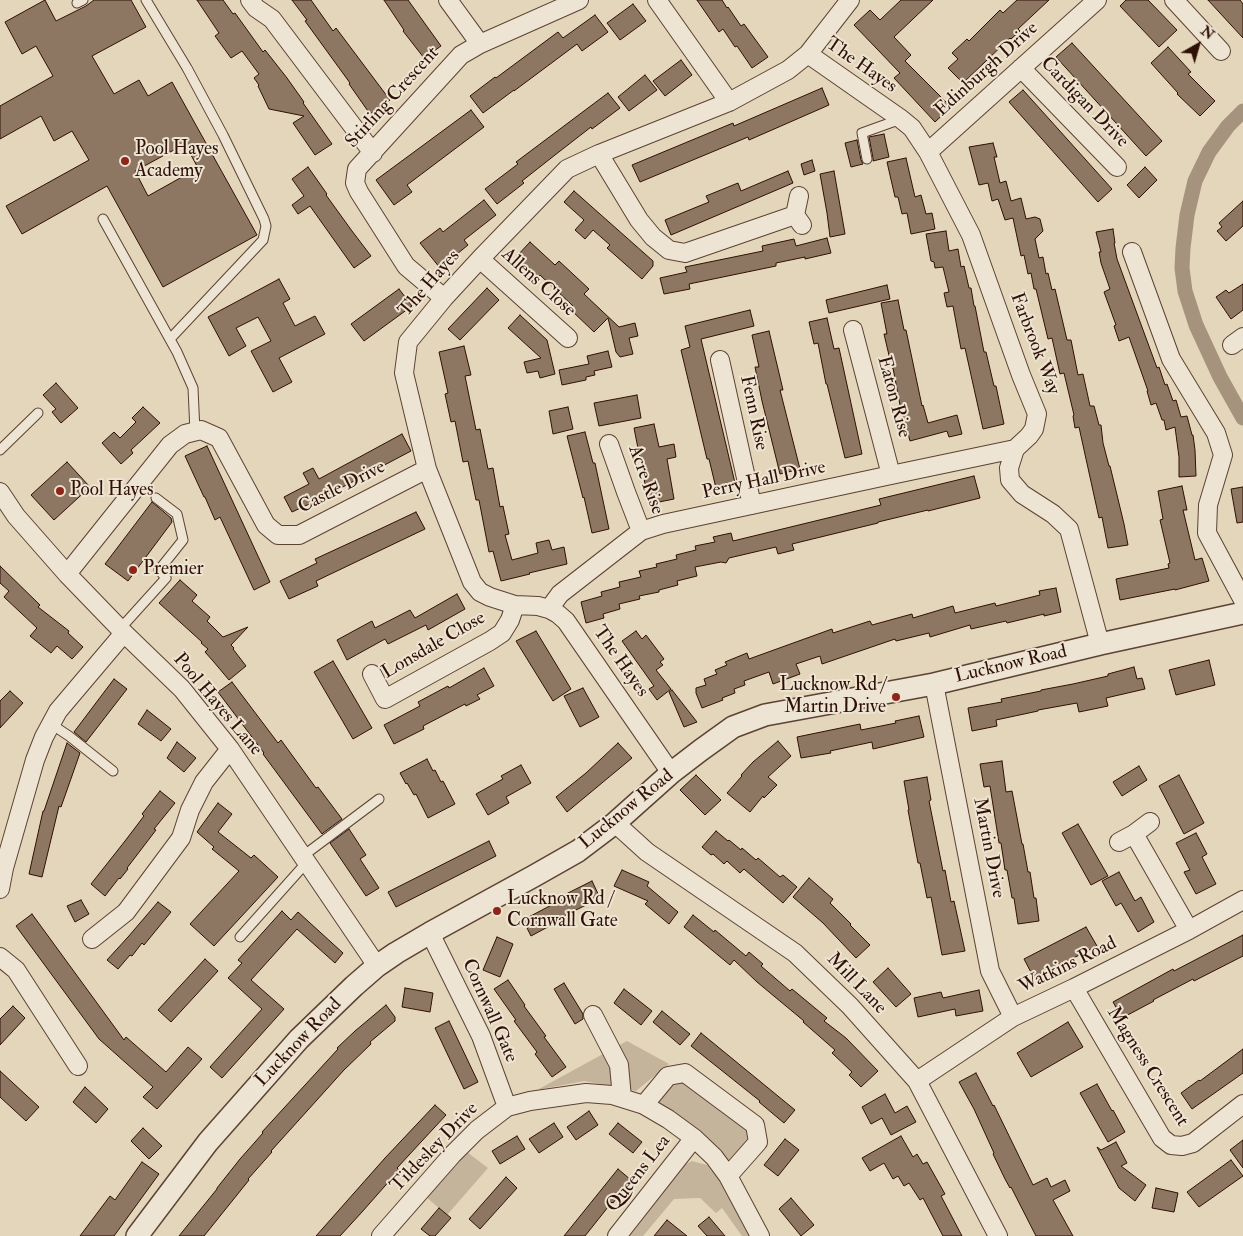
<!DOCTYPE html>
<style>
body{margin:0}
#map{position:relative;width:1243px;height:1236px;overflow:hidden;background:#e4d6bb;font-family:"IM FELL Double Pica",serif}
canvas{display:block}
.north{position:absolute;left:1173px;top:20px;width:50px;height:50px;-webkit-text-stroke:4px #ede4d3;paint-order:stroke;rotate:38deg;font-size:14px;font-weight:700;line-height:20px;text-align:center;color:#2f1004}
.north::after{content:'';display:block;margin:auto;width:18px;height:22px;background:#2f1004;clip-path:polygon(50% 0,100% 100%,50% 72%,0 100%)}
</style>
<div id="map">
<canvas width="1243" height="1236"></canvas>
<div class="north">N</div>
</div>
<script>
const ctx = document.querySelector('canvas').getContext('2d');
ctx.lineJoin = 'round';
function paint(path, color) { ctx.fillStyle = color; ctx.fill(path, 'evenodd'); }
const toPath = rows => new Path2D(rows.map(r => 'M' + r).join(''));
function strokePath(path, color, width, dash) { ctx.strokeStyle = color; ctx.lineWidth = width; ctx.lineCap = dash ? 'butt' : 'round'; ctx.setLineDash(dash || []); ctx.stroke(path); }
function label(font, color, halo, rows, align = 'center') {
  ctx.font = font + ' "IM FELL Double Pica",serif'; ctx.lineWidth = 4; ctx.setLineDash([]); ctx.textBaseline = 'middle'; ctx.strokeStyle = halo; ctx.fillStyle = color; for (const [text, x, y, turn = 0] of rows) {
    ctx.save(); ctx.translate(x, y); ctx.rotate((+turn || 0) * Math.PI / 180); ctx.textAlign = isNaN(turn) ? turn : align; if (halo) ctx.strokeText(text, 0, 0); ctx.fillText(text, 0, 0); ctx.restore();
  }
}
const green = toPath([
 [627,1041,669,1064,636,1091,584,1081,537,1090],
 [685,1078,751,1131,752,1140,732,1164,683,1122,658,1103,661,1093,671,1083],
 [467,1152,488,1168,447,1215,425,1196],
 [692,1161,707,1165,733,1197,753,1236,742,1236,722,1208,716,1213,700,1198,674,1199,643,1236,623,1236,678,1168]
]);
const canal = toPath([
 [1243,111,1228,126,1209,152,1195,181,1187,215,1183,248,1182,268,1185,291,1196,325,1220,377,1243,418]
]);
const building = toPath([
 [45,0,56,21,86,6,94,0,131,0,146,27,92,56,114,94,139,80,148,96,172,82,257,235,163,287,107,186,22,234,6,206,89,160,72,131,54,141,41,116,0,139,0,106,53,76,36,46,22,54,5,22,45,0],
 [185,144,198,168,148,196,135,171,185,144],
 [197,0,223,0,233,14,235,13,263,52,265,50,287,78,304,102,303,103,332,144,315,155,293,123,304,116,269,109,258,86,259,85,254,78,259,74,242,51,231,58,215,36,219,33,197,0],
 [292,0,311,0,333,31,336,28,390,100,370,114,349,84,350,83,305,21,307,20,292,0],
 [384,0,408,0,441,46,424,58,403,31,404,30,384,0],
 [697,0,722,0,727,8,728,7,741,26,744,24,768,57,752,68,737,46,735,47,723,29,719,32,697,0],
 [901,0,933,0,894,37,911,55,905,61,951,107,935,122,894,78,900,73,854,25,870,10,880,20,901,0],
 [1017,0,1049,0,1018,29,1020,31,1011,39,1010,38,963,83,948,68,958,59,952,53,967,39,969,41,1000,10,1003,13,1017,0],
 [1126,0,1148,0,1177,30,1159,47,1120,6,1126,0],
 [1208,0,1240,0,1243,4,1243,38,1208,0],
 [633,4,646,21,620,40,607,23,633,4],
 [595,15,608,32,582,51,577,44,514,91,514,90,483,113,470,96,495,77,496,78,558,32,563,38,595,15],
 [1072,43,1162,141,1146,156,1056,57,1072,43],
 [1168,47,1191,72,1188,74,1215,101,1200,116,1177,94,1178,93,1151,63,1168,47],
 [681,60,692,75,665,96,653,81,681,60],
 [645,75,657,90,629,111,618,97,645,75],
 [822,88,829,105,749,140,748,137,640,182,632,165,733,123,734,126,822,88],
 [1023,90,1112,189,1098,202,1009,102,1023,90],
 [608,93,620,108,592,129,591,127,555,155,522,181,524,183,497,204,485,189,518,164,516,162,608,93],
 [471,110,484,127,407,185,412,192,394,205,376,180,471,110],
 [884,134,889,157,873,161,873,158,869,137,884,134],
 [857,140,861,160,863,164,851,167,845,143,857,140],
 [993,143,997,157,994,157,1000,183,1006,181,1011,201,1021,198,1026,219,1035,217,1040,219,1043,231,1035,239,1039,258,1043,257,1046,274,1048,273,1052,290,1055,289,1067,340,1071,340,1078,375,1083,374,1090,406,1094,406,1099,425,1101,425,1103,443,1109,466,1110,466,1124,524,1128,545,1108,548,1102,517,1099,518,1079,427,1075,428,1073,416,1074,415,1064,373,1060,374,1052,338,1048,339,1036,289,1034,289,1031,273,1028,274,1024,255,1021,256,1013,218,1005,220,998,199,992,201,988,183,979,185,969,147,993,143],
 [906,158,915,197,921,195,926,214,932,213,935,229,911,234,907,213,902,214,898,197,895,197,887,162,906,158],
 [812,160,815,171,804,175,801,164,812,160],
 [308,167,327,194,326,195,352,231,371,256,354,268,310,206,298,214,292,205,304,196,292,179,308,167],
 [1145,167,1157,180,1139,198,1127,185,1145,167],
 [788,171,793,183,671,235,665,220,709,202,706,196,738,183,741,191,788,171],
 [834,171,845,234,830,237,827,213,820,174,834,171],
 [574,191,653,261,653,266,642,279,607,248,610,245,593,230,585,239,575,230,584,220,564,202,574,191],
 [484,200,496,215,464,240,468,245,440,268,420,243,440,228,443,232,484,200],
 [1243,201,1243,226,1226,241,1217,231,1222,227,1219,223,1243,201],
 [1113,229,1115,243,1114,243,1117,259,1157,368,1159,367,1165,385,1167,384,1173,401,1176,400,1181,417,1187,416,1192,435,1193,435,1195,450,1196,476,1179,477,1179,457,1175,427,1166,430,1164,420,1162,420,1156,403,1151,405,1147,391,1148,391,1129,337,1119,341,1114,326,1116,325,1104,292,1110,289,1101,263,1099,252,1101,252,1096,232,1113,229],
 [946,231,949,251,958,249,961,267,964,266,969,288,971,288,974,306,975,306,984,352,986,352,994,386,996,386,1004,424,983,429,965,348,961,349,953,306,947,307,944,293,949,292,943,267,935,268,934,262,931,261,926,234,946,231],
 [827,238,831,253,805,259,805,257,776,263,776,266,689,284,690,289,664,294,660,278,687,272,685,267,763,251,762,246,794,239,796,246,827,238],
 [530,242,555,265,559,261,589,289,584,294,619,327,635,323,638,336,629,338,633,354,620,357,616,352,608,318,594,332,570,309,573,306,540,275,537,278,516,257,530,242],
 [279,279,290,299,283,303,295,326,315,316,325,334,279,358,292,382,273,392,251,351,271,341,258,317,236,328,246,346,229,356,208,317,279,279],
 [1243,284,1243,310,1231,319,1216,297,1226,290,1229,293,1243,284],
 [887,285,890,299,829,313,826,300,887,285],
 [487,288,499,300,460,340,448,329,487,288],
 [399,289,412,306,364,341,351,324,399,289],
 [898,300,904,330,906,330,922,406,923,405,928,423,957,415,962,434,949,437,947,431,910,441,900,405,893,368,892,368,884,334,887,334,881,303,898,300],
 [750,310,754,326,701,339,735,483,716,488,709,459,707,459,681,350,690,347,685,326,750,310],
 [520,315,547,340,555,374,540,378,538,371,527,373,524,362,541,358,508,328,520,315],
 [827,318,834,349,839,348,862,454,845,458,827,384,826,384,818,343,814,344,809,322,827,318],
 [769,331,783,390,780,390,800,469,780,474,762,401,755,367,759,367,752,335,769,331],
 [464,346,471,375,465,376,476,430,480,429,488,469,493,468,500,507,503,506,509,534,505,535,512,560,538,553,536,543,549,540,552,550,564,547,567,564,529,573,530,574,501,581,493,551,489,552,479,500,476,500,468,461,463,462,455,421,451,422,445,394,448,393,439,352,464,346],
 [608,351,612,367,594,371,595,375,586,377,586,380,562,385,559,370,589,364,587,356,608,351],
 [56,383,78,408,61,423,52,412,56,409,43,395,56,383],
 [637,395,641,418,599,426,594,403,637,395],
 [143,407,160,423,131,450,133,453,121,464,102,443,114,432,120,438,136,422,132,418,143,407],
 [568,407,573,429,553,434,549,411,568,407],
 [654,424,659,447,674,444,676,457,667,459,674,499,649,504,634,428,654,424],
 [585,432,593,463,595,463,609,529,592,533,584,497,583,498,567,436,585,432],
 [402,434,411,451,318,500,292,512,284,497,309,484,303,473,313,468,319,479,402,434],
 [207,446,270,582,254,590,220,517,215,520,205,497,204,497,185,456,207,446],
 [67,462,90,487,54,520,31,495,67,462],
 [974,476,980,498,928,511,928,510,878,522,878,523,792,544,794,550,778,554,776,547,729,558,726,563,721,562,695,567,697,576,677,581,678,585,659,590,659,592,639,596,640,599,619,604,620,609,603,614,604,618,586,623,581,602,602,596,601,592,620,587,619,582,641,577,639,571,657,567,656,564,677,559,676,555,696,550,695,546,715,542,713,537,731,533,733,541,881,505,879,499,974,476],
 [1182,486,1187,510,1183,510,1195,560,1202,558,1209,581,1175,590,1175,589,1120,600,1116,579,1169,568,1168,564,1170,563,1160,520,1163,519,1158,491,1182,486],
 [1243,487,1243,522,1237,523,1231,489,1243,487],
 [152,502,171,518,172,522,128,581,105,564,152,502],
 [416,512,425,529,316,581,318,586,289,599,280,581,317,563,315,559,380,529,416,512],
 [0,566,40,605,38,607,69,631,68,633,83,647,72,659,57,646,51,653,30,636,37,628,4,597,9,591,0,583,0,566],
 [180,580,197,595,192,601,210,617,207,621,223,637,248,627,231,645,234,648,233,649,246,666,229,680,213,661,205,652,208,649,201,643,202,642,159,603,180,580],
 [1056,588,1061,612,1044,616,1044,614,1007,623,1006,621,971,629,970,625,930,637,929,633,896,641,895,639,822,664,820,656,796,664,800,674,773,684,769,672,744,681,745,685,734,689,735,693,722,698,723,700,702,708,696,693,696,688,706,685,704,679,717,674,715,670,727,665,725,662,747,653,749,659,832,629,833,633,870,621,872,625,912,614,913,618,953,606,955,613,995,603,996,606,1040,595,1039,591,1056,588],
 [457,594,465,609,428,630,426,625,388,644,385,639,347,660,337,640,372,621,375,628,410,610,415,618,457,594],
 [536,631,571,689,553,701,516,641,536,631],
 [636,631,642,639,646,635,664,659,660,662,663,665,656,670,671,689,657,700,649,689,654,686,622,641,636,631],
 [1209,660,1215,685,1176,695,1169,670,1209,660],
 [333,661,372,728,353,739,314,672,333,661],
 [1134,667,1137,679,1142,678,1145,689,1106,698,1108,706,1079,712,1077,703,1038,710,1038,711,996,720,997,726,972,731,968,708,1002,702,1001,699,1041,691,1041,690,1073,684,1108,676,1108,674,1134,667],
 [484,668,494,686,477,695,480,699,466,706,465,704,423,726,424,729,394,744,384,725,420,706,418,702,448,686,449,688,484,668],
 [114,679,127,689,86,742,74,732,114,679],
 [232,682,278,743,281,740,316,788,318,787,342,819,323,833,322,834,263,754,264,753,218,692,232,682],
 [583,688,599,717,580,727,564,696,583,688],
 [672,690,697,722,684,727,669,692,672,690],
 [10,691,23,703,0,728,0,701,10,691],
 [147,710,171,729,161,741,138,724,147,710],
 [919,716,924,737,873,749,872,742,830,751,831,753,801,758,797,737,860,724,861,730,896,723,895,721,919,716],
 [778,741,791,756,768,777,777,785,764,798,763,796,750,812,727,793,742,776,741,775,753,762,778,741],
 [177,742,196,758,184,772,167,758,177,742],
 [67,743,80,753,61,807,59,806,42,877,29,874,43,811,44,811,67,743],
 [618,743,632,758,567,812,556,797,586,773,618,743],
 [427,759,433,771,435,770,441,782,443,781,455,804,428,818,416,794,414,795,407,783,406,784,400,773,427,759],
 [1002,761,1006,792,1012,791,1022,844,1023,844,1028,872,1030,872,1034,898,1036,898,1039,921,1018,924,1014,898,1012,898,1007,870,1005,870,1001,843,999,843,990,786,984,787,980,764,1002,761],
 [521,765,531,783,506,797,509,803,488,815,476,794,503,779,501,776,521,765],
 [1139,766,1147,780,1122,796,1113,782,1139,766],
 [696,775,721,800,705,815,680,790,696,775],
 [1179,775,1204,823,1184,834,1159,786,1179,775],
 [927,777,931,800,929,801,943,871,945,870,951,902,954,901,965,951,942,955,931,897,927,898,920,863,918,863,908,810,909,810,904,781,927,777],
 [160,791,175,803,154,829,156,830,127,868,128,869,120,879,119,878,105,896,91,884,125,841,144,816,142,814,160,791],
 [218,803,232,814,218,832,251,858,254,855,278,877,214,946,190,924,239,871,212,849,214,847,197,832,218,803],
 [1078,824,1108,876,1091,885,1062,833,1078,824],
 [349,829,366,855,360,859,379,888,366,896,330,843,349,829],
 [716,831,728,841,729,840,741,850,742,848,756,860,758,858,780,877,783,875,797,887,783,903,744,869,740,873,727,861,724,864,713,854,711,855,702,847,716,831],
 [1196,833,1207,854,1202,857,1216,884,1196,894,1184,872,1190,870,1176,843,1196,833],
 [489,841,496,856,396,907,388,892,489,841],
 [622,870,649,882,647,886,678,912,669,924,645,904,648,901,614,886,622,870],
 [1119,872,1135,901,1141,897,1154,922,1138,932,1121,903,1116,906,1102,881,1119,872],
 [809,878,833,899,830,903,851,924,850,925,870,945,856,958,823,923,793,897,809,878],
 [592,881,600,898,556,920,557,922,531,936,523,920,563,899,562,896,592,881],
 [81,900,89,914,75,922,67,906,81,900],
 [158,902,171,912,144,945,142,943,132,956,130,955,118,969,107,960,128,937,158,902],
 [282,911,291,920,298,912,343,953,335,963,297,929,251,980,284,1009,222,1078,210,1067,262,1009,228,978,242,963,238,960,282,911],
 [32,914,124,1040,126,1037,166,1072,188,1047,202,1059,157,1109,143,1097,153,1087,99,1039,16,926,32,914],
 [693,915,714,932,715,930,746,956,749,952,763,964,761,966,790,991,792,989,827,1018,824,1021,846,1038,878,1071,861,1087,849,1075,852,1072,832,1053,835,1050,803,1022,804,1021,757,982,734,960,730,965,684,927,693,915],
 [1086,927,1097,946,1034,978,1024,959,1086,927],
 [1243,935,1243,956,1194,981,1193,979,1153,1000,1154,1001,1122,1018,1113,1002,1173,969,1174,971,1243,935],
 [497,937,513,944,500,977,483,970,497,937],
 [205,959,218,971,171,1022,158,1010,205,959],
 [888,968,911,994,896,1007,873,982,888,968],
 [508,980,525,1005,524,1006,546,1036,544,1037,566,1067,552,1077,535,1054,537,1052,514,1021,516,1020,494,989,508,980],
 [564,983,583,1014,583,1019,575,1024,554,989,564,983],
 [405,988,433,993,430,1012,402,1007,405,988],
 [624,989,652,1011,641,1025,614,1003,624,989],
 [979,990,983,1011,956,1016,955,1009,918,1017,914,998,941,992,943,998,979,990],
 [386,1005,395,1017,395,1021,370,1042,371,1044,344,1070,271,1151,272,1152,248,1179,249,1180,204,1236,179,1236,217,1189,217,1188,240,1159,263,1133,262,1132,338,1049,337,1048,355,1031,386,1005],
 [13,1006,25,1018,0,1045,0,1019,13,1006],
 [662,1011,690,1034,680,1045,653,1022,662,1011],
 [449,1021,478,1082,464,1089,435,1028,449,1021],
 [1068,1022,1083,1047,1031,1077,1017,1053,1068,1022],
 [701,1033,795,1110,784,1123,759,1102,760,1101,691,1046,701,1033],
 [1243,1049,1243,1073,1192,1109,1181,1093,1199,1080,1200,1081,1243,1049],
 [0,1071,39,1107,26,1121,0,1097,0,1071],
 [976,1073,993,1106,994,1105,1033,1185,1047,1178,1051,1187,1065,1180,1070,1191,1053,1200,1073,1236,1036,1236,1011,1187,1010,1188,1005,1179,993,1154,994,1153,974,1109,959,1082,976,1073],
 [1097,1084,1112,1111,1113,1110,1125,1132,1108,1142,1080,1093,1097,1084],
 [85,1087,108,1109,96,1123,73,1102,85,1087],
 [885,1094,895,1113,907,1106,916,1122,891,1135,882,1118,871,1124,862,1107,885,1094],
 [435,1105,446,1115,397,1168,399,1170,362,1212,340,1236,316,1236,385,1158,435,1105],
 [589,1111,598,1125,576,1140,567,1127,589,1111],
 [554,1123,563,1137,539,1153,529,1139,554,1123],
 [618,1123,642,1142,633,1153,609,1134,618,1123],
 [143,1128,162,1146,149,1159,131,1141,143,1128],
 [517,1136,525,1149,500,1164,492,1151,517,1136],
 [901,1136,913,1157,917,1154,923,1164,927,1162,945,1194,941,1196,962,1236,943,1236,923,1198,920,1200,909,1183,904,1186,898,1176,893,1179,884,1163,870,1171,862,1158,901,1136],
 [785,1139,799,1150,778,1176,764,1165,785,1139],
 [1243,1140,1243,1168,1230,1150,1243,1140],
 [1116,1142,1127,1163,1121,1166,1146,1185,1135,1201,1119,1188,1097,1147,1101,1150,1116,1142],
 [1231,1160,1243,1176,1199,1207,1187,1192,1231,1160],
 [142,1162,159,1174,114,1236,80,1236,110,1196,115,1200,142,1162],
 [618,1169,631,1180,613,1203,612,1202,585,1236,564,1236,618,1169],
 [506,1177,517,1188,480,1229,469,1219,506,1177],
 [1156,1188,1178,1193,1174,1212,1152,1208,1156,1188],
 [791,1198,814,1225,801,1236,779,1209,791,1198],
 [439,1208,451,1218,435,1236,430,1236,421,1229,439,1208],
 [709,1217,725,1236,707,1236,698,1226,709,1217],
 [667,1220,687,1236,654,1236,667,1220]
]);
const service = toPath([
 [146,0,187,68,223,135,264,219,266,226,263,240,170,339],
 [77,3,83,0],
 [867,159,862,133,901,119],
 [103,219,177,352,193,388,195,432],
 [0,450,38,413],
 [120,629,166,578,159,570,183,540,177,514,156,498],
 [51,724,69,736,113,771],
 [303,856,379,799],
 [240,937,307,862]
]);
const minor = toPath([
 [250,0,256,8,272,19,373,153],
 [448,0,480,44],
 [657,0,729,102],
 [1174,0,1221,51],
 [808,54,850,0],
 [1021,68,1117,167],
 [928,152,1097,0],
 [599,154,639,220,653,237,669,250,685,253,795,215],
 [799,196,795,215,802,225],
 [1132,252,1171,359,1216,433,1223,455,1208,505,1207,533,1243,600],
 [480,259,568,338],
 [444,298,406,266,359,192,355,183,357,169,461,55,480,44,579,0],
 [853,330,891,475],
 [1232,345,1243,337],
 [720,360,752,505],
 [609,444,626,492,641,531],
 [0,492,16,516,67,574,124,633,182,689,230,749,377,966],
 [67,574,170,445,185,434,201,430,219,438,266,525,278,535,299,535,427,469],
 [549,609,560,594,641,531,663,524,891,475,1015,449],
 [372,674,385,699,490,641,502,633,510,620,515,605],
 [934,684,990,971,1013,1017],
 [671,773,566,621,558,614,549,609,538,606,515,605,490,597,480,592,472,582,427,469,404,373,408,342,444,298,480,259,567,169,599,154,729,102,788,70,808,54,901,119,912,128,928,152,971,235,1021,375,1037,414,1034,429,1029,436,1015,449,1009,468,1010,480,1022,494,1053,514,1069,529,1100,644],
 [615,823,647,852,795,953,850,1006,917,1081,998,1236],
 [1134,834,1189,930],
 [1119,842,1134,834,1150,822],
 [0,889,4,868,35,760,44,737,58,711,124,633],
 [430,933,481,1036,507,1107],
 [92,939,126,912,181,838,190,810,204,782,230,749],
 [0,957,16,970,78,1066],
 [1074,988,1162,1138,1171,1145,1182,1146,1193,1143,1243,1104],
 [593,1015,619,1065,622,1098],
 [917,1081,1013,1017,1074,988,1189,930,1243,900],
 [644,1105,668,1076,685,1073,755,1125,758,1142,728,1176],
 [381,1236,452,1155,477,1130,507,1107,530,1101,586,1093,612,1095,644,1105,668,1119,694,1138,714,1157,728,1176,760,1236],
 [617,1236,694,1138]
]);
const tertiary = toPath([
 [137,1236,208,1142,299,1039,354,986,377,966,396,953,430,933,534,876,578,851,615,823,671,773,701,750,733,727,765,715,934,684,1100,644,1243,613]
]);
const markers = [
 [125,161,5,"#8f2418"],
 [60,491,5,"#8f2418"],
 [133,570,5,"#8f2418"],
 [896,697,5,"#8f2418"],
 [497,911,5,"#8f2418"]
];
const streetNames = [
 ["The Hayes",861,66,35],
 ["Edinburgh Drive",987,70,-42],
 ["Stirling Crescent",393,98,-48],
 ["Cardigan Drive",1084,103,46],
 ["Allens Close",538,283,42],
 ["The Hayes",430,284,-49],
 ["Farbrook Way",1034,344,69],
 ["Eaton Rise",893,397,75],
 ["Fenn Rise",753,413,78],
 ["Acre Rise",645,480,70],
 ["Perry Hall Drive",764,481,-12],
 ["Castle Drive",342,488,-27],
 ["Lonsdale Close",434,646,-30],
 ["The Hayes",620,662,55],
 ["Lucknow Road",1011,665,-13],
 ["Pool Hayes Lane",217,705,50],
 ["Lucknow Road",627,810,-39],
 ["Martin Drive",988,848,79],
 ["Watkins Road",1068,966,-26],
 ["Mill Lane",856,984,46],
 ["Cornwall Gate",489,1011,66],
 ["Lucknow Road",299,1043,-46],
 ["Magness Crescent",1147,1067,58],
 ["Tildesley Drive",435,1148,-46],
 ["Queens Lea",639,1174,-52]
];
const poiNames = [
 ["Pool Hayes",135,150],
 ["Academy",135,172],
 ["Pool Hayes",70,491],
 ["Premier",143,570],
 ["Lucknow Rd /",886,686,"right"],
 ["Martin Drive",886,708,"right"],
 ["Lucknow Rd /",507,900],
 ["Cornwall Gate",507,922]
];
paint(green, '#c5b49c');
strokePath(canal, '#a6937d', 15);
paint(building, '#8d7763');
strokePath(building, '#2f1004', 1);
strokePath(service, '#5c4232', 11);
strokePath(minor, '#5c4232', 20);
strokePath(tertiary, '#5c4232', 24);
strokePath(service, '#ede4d3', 9);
strokePath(minor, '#ede4d3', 18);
strokePath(tertiary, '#ede4d3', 21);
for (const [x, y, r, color] of markers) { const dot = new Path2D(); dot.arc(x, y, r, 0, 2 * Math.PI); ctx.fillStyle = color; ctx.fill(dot); strokePath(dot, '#ede4d3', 2); }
label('19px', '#2f1004', '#ede4d3', streetNames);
label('19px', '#2f1004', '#ede4d3', poiNames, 'left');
</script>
